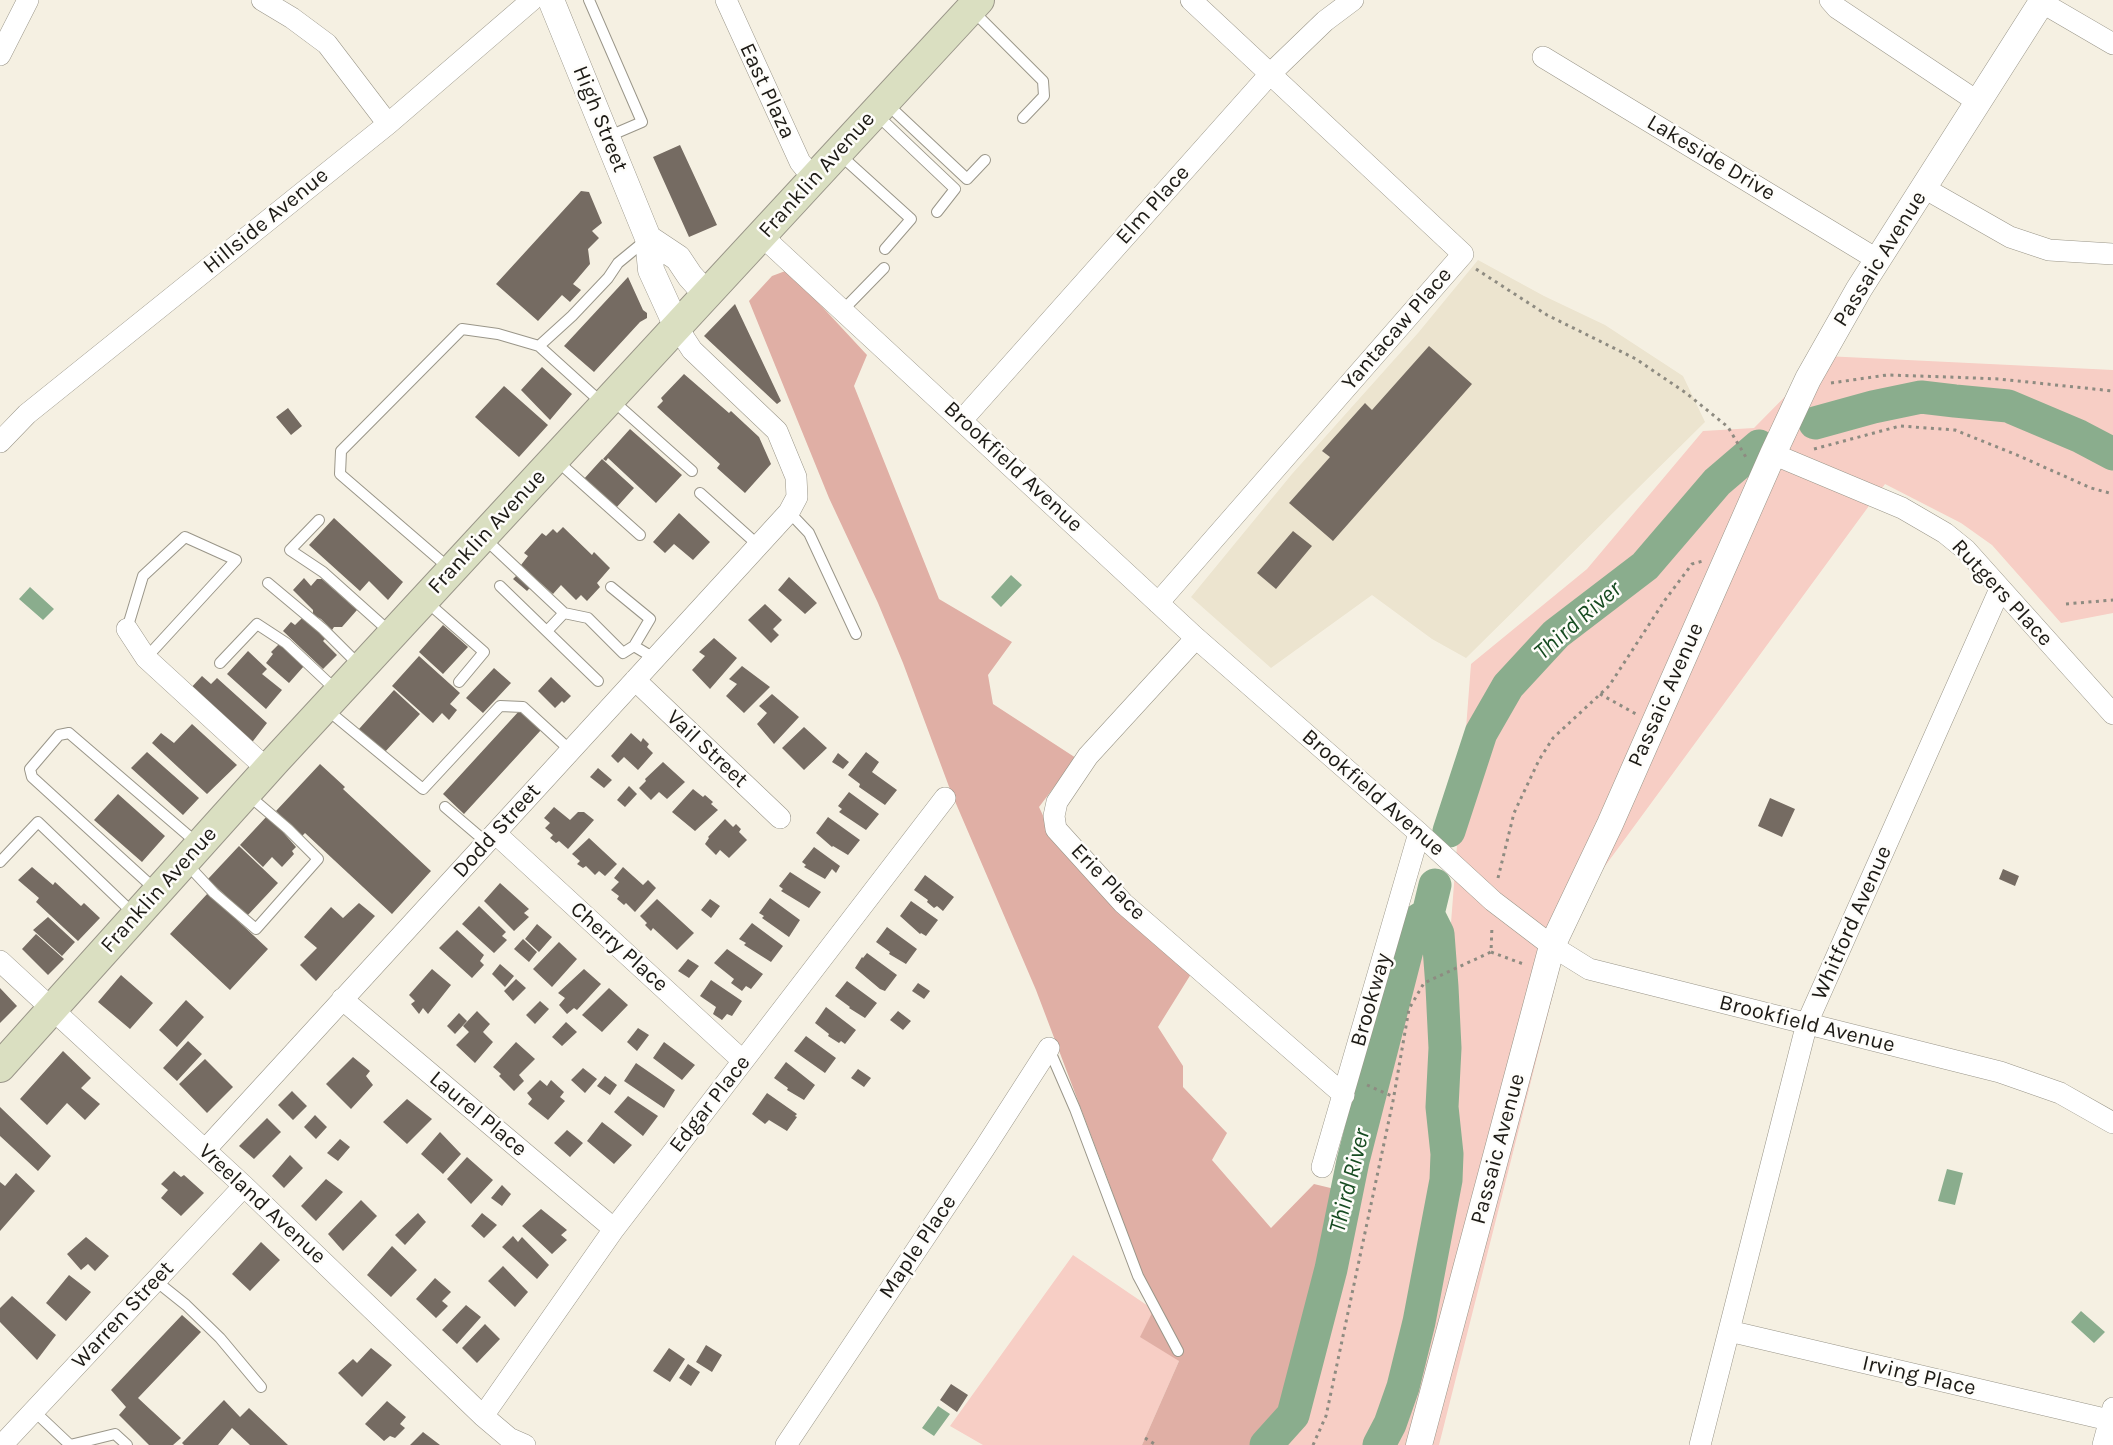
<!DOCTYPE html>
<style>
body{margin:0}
canvas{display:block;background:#f5f0e2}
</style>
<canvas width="2113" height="1445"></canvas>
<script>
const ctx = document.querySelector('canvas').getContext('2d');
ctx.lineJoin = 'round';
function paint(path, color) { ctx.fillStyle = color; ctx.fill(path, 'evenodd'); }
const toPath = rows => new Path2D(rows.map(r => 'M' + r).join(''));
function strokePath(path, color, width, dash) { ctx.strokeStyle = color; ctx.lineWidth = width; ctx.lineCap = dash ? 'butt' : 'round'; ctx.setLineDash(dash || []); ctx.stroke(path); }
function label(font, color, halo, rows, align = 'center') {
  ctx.font = font + ' Karla,sans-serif'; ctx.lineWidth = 5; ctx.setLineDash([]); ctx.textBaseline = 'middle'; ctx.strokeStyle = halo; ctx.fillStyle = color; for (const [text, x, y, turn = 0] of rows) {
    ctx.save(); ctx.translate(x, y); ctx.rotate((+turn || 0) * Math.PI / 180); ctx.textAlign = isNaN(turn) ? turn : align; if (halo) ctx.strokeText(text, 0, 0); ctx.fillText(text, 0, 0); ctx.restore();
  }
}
const built = toPath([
 [1478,260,1544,296,1605,325,1683,376,1705,422,1466,658,1432,639,1372,595,1271,668,1191,597,1292,474,1418,333]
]);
const green = toPath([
 [1825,356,2113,370,2113,613,2061,623,1992,545,1961,523,1885,484,1575,907,1439,1445,1274,1445,1300,1419,1408,951,1417,925,1421,920,1451,923,1471,664,1587,569,1703,431,1754,428],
 [1073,1255,1154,1310,1179,1361,1142,1445,983,1445,950,1426]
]);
const forest = toPath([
 [788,270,867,355,854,386,939,599,1012,642,988,675,993,704,1076,758,1039,807,1054,839,1191,974,1158,1027,1183,1066,1183,1087,1227,1133,1212,1160,1271,1228,1314,1184,1347,1192,1331,1269,1293,1415,1266,1445,1142,1445,1179,1361,1140,1337,1154,1309,1108,1180,1036,990,951,792,903,663,878,603,829,498,749,301,772,276]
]);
const water = toPath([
 [1011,575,1022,585,1001,607,991,597],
 [30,587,54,609,43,620,19,599],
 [1947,1169,1963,1173,1955,1205,1938,1201],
 [2081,1311,2105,1332,2094,1343,2071,1322],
 [938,1406,950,1414,934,1436,922,1428]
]);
const river = toPath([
 [1815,423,1873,407,1921,397,1955,401,2008,406,2079,436,2113,454],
 [1449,831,1481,733,1508,686,1556,634,1645,566,1717,482,1759,446],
 [1266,1445,1293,1415,1331,1269,1353,1161,1407,950,1417,921,1428,914],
 [1379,1445,1390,1424,1403,1387,1419,1322,1446,1180,1447,1154,1442,1107,1445,1048,1442,987,1438,934,1428,914,1435,885]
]);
const building = toPath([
 [680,145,717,225,689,237,653,157],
 [581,191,589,192,602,223,592,231,599,238,588,249,590,264,573,284,581,290,570,302,562,295,538,321,496,284],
 [628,277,643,310,647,313,647,318,640,322,594,372,564,346],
 [735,304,781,401,777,404,704,336],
 [1429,346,1472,384,1333,541,1289,503,1330,457,1322,451,1365,403,1372,410],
 [542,367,572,394,550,420,521,390],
 [684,374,729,413,731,411,759,437,771,464,745,493,717,468,720,464,657,407,663,401,661,398],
 [504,386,548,425,519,457,475,417],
 [288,408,302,426,291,435,276,417],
 [630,429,682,475,656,503,608,458,606,461,603,459],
 [602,459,634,488,616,508,583,480],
 [679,513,710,542,693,560,674,544,665,553,653,542],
 [334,518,403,582,388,600,369,581,360,591,309,545],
 [563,527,592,555,594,552,610,568,597,583,600,587,587,601,581,595,576,600,561,585,553,594,537,580,527,591,513,579,524,568,521,565,528,556,524,553,542,533,546,536,553,529,557,533],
 [1293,531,1312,546,1276,589,1257,573],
 [789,577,817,603,805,614,778,590],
 [304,578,311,586,317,579,322,579,357,610,342,627,334,627,332,630,321,619,313,615,313,610,293,590],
 [765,604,782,620,773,629,779,635,771,643,748,620],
 [304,616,327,637,323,641,337,655,323,669,283,631,291,622,295,625],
 [443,625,468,647,443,674,419,652],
 [714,638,737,658,710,689,692,670,705,656,699,652],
 [280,643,304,666,289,683,266,663,273,654,271,652],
 [248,651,267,669,262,674,282,690,266,709,227,674],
 [419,656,460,693,450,704,457,710,449,720,442,713,433,723,392,686],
 [742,666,770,687,744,713,726,696,737,684,729,679],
 [494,668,511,683,483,713,466,698],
 [202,676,211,684,217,678,267,723,250,745,188,691],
 [551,677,571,696,564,703,562,701,555,708,538,691],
 [394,690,420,714,384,753,359,729],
 [772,694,799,717,774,744,757,724,767,713,759,706],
 [520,710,541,730,464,814,443,794],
 [192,724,237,765,207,794,152,743,161,733,174,743],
 [804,727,827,748,804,770,782,748],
 [631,733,641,742,643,738,649,744,647,747,653,753,638,770,624,757,618,763,611,756],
 [147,752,199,798,183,815,131,768],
 [866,752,879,762,872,772,897,790,885,805,859,787,860,784,848,775],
 [838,753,849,762,843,769,832,762],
 [663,762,685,782,667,799,659,792,651,800,639,788,646,781,645,779],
 [320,764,345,787,343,789,431,871,392,914,305,833,302,836,276,811],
 [598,768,612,780,604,788,590,777],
 [629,786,637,794,625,807,617,800],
 [693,789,703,797,705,795,713,802,711,804,718,810,695,831,672,812],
 [849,792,879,814,866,830,839,812,842,809,838,806],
 [118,794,165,836,142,862,94,820],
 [1770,798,1795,809,1782,837,1758,826],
 [554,807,570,820,578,812,584,812,594,820,568,849,559,841,556,843,550,838,553,835,545,828,550,823,544,818],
 [268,815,296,847,292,851,294,854,282,867,272,857,263,867,240,845],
 [828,817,860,840,848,855,833,846,832,847,816,833],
 [725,819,733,827,736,824,741,829,739,832,747,840,729,858,720,850,716,855,705,844,709,838,708,837],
 [589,838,617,864,605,876,599,871,595,875,586,866,583,868,577,864,580,861,572,854],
 [239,846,278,883,247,916,208,879],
 [814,847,840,866,836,873,832,869,825,879,804,867,806,865,802,862],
 [32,867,53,885,55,882,81,906,84,903,100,918,78,941,36,902,39,898,18,880],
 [623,867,643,885,648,880,656,888,635,912,626,903,624,905,617,899,619,896,611,890,619,882,614,878],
 [2003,869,2019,876,2015,886,1999,879],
 [790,872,821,892,809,908,781,891,783,889,779,886],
 [925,875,954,897,943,911,937,906,934,908,927,902,928,900,914,890],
 [500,883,529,909,524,913,529,917,514,931,484,901],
 [208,893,268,949,230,990,170,934],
 [770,898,800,920,789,937,762,918,764,916,759,913],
 [657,899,694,933,677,950,653,928,651,931,645,925,647,923,640,916],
 [710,899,720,906,711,918,701,910],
 [911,901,938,920,926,936,921,933,920,934,900,916],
 [359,903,375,916,316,981,300,965,317,948,304,937,331,907,343,918],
 [479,906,506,932,502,936,507,940,494,953,462,924],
 [48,917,75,942,62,956,33,930],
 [752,923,783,946,771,962,744,945,746,943,739,939],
 [537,924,552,937,539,952,525,939],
 [887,927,917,949,906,964,889,954,890,952,876,942],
 [457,930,484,955,480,961,484,965,472,978,439,948],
 [36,934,64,959,48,975,22,949],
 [523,939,537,952,529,962,514,949],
 [559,942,577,959,552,987,533,969],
 [727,949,763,974,751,989,746,986,742,991,731,983,734,979,714,963],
 [867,953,897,975,885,991,880,989,855,968,862,957,863,958],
 [688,959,699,966,689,978,678,971],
 [500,964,514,976,505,987,492,974],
 [432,969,451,985,428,1014,423,1008,419,1014,411,1004,415,1001,409,995],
 [584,969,601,984,577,1010,574,1008,567,1014,559,1005,565,998,558,993],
 [121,975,153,1003,130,1029,98,1002],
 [516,979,526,988,513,1001,504,991],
 [711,980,742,1001,732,1016,727,1014,722,1020,713,1014,716,1007,700,996],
 [847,981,877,1003,865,1018,849,1008,850,1007,835,996],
 [918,983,930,991,924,999,912,991],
 [0,988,17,1006,0,1023],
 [609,988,628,1005,602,1032,582,1015],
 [186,1000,204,1017,177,1047,159,1030],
 [540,1001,549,1009,535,1024,526,1015],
 [826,1007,856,1030,845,1044,841,1041,839,1043,828,1036,829,1034,815,1023],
 [477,1011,490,1024,483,1032,493,1042,475,1063,456,1045,469,1032,463,1026],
 [898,1011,911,1021,903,1030,890,1020],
 [459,1013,467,1021,455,1034,447,1026],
 [566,1022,577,1032,562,1046,552,1037],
 [638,1028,649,1035,637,1051,627,1042],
 [806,1036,836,1058,825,1073,794,1051],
 [188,1041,202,1054,177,1081,163,1068],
 [516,1042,535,1059,519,1075,524,1081,514,1091,499,1076,501,1074,493,1067],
 [664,1042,695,1065,682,1080,653,1058],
 [63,1051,91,1078,81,1088,100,1104,85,1120,67,1103,47,1125,20,1099],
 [353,1057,370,1071,366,1076,373,1085,351,1109,326,1084],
 [205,1059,233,1087,207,1113,179,1084],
 [786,1062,815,1085,804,1100,787,1090,788,1088,774,1078],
 [636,1063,675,1090,664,1108,624,1081],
 [583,1068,597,1079,585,1093,571,1080],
 [858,1069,871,1078,864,1087,851,1078],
 [605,1076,617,1085,610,1095,597,1086],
 [540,1080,547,1086,551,1080,564,1092,560,1097,565,1101,548,1120,528,1104,532,1099,527,1093],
 [292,1091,307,1106,293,1120,278,1105],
 [767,1093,797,1114,795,1116,797,1117,787,1131,769,1120,765,1124,752,1114],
 [628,1096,658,1116,643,1136,614,1112],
 [407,1099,432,1119,407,1144,383,1122],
 [0,1107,51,1156,38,1171,0,1136],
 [315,1115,327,1127,316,1139,304,1127],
 [267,1118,281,1132,254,1159,239,1146],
 [602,1122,632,1145,614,1164,587,1141],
 [567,1130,583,1143,570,1157,554,1143],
 [440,1132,461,1154,443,1174,421,1154],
 [340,1139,350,1147,338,1161,327,1153],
 [290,1155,303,1168,284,1188,272,1176],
 [467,1157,493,1180,471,1204,447,1179],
 [174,1171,181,1177,184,1175,204,1193,181,1216,161,1198,168,1190,161,1184],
 [16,1173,35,1191,0,1231,0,1182,5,1186],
 [326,1179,343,1192,316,1221,301,1206],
 [502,1185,511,1194,502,1206,491,1198],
 [361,1200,377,1216,343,1251,328,1234],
 [541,1209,567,1230,561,1235,567,1240,552,1254,522,1226],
 [418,1213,426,1222,405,1245,395,1235],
 [482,1213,497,1225,484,1238,471,1226],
 [513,1236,518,1242,522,1237,549,1265,537,1279,502,1247],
 [86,1237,109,1256,95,1271,88,1264,81,1270,67,1254],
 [261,1242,280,1260,250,1291,232,1274],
 [392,1246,417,1270,391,1297,367,1275],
 [503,1266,528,1292,515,1307,488,1281],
 [69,1275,91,1292,66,1321,46,1303],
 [435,1278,451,1292,442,1301,448,1306,436,1318,416,1299],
 [12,1296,56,1335,37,1360,0,1322,0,1308],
 [466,1305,481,1317,457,1344,442,1330],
 [182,1315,201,1332,138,1398,181,1438,173,1445,149,1445,119,1415,126,1407,111,1390],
 [485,1324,500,1339,477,1363,462,1348],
 [706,1345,722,1355,712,1372,696,1362],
 [371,1348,392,1365,362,1397,338,1373,353,1359,357,1363],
 [669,1348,685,1359,670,1382,653,1371],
 [688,1364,700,1372,691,1386,679,1378],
 [951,1384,968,1395,957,1412,940,1400],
 [224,1400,240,1417,249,1408,288,1445,250,1445,232,1428,218,1445,184,1445,182,1443],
 [387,1401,406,1417,400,1424,405,1428,395,1438,390,1436,384,1441,365,1424],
 [423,1432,440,1445,410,1445]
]);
const path = toPath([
 [1476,269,1547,315,1636,359,1686,393,1728,427,1747,459],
 [1831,383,1887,375,1949,377,1999,379,2113,391],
 [1814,449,1900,426,1955,430,2017,455,2091,488,2113,494],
 [2066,604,2113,600],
 [1600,694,1636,714],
 [1498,878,1514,813,1539,760,1553,738,1609,686,1665,600,1692,564,1703,561],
 [1491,952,1526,965],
 [1367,1085,1394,1097],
 [1145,1438,1156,1445],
 [1313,1445,1326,1416,1393,1101,1409,1009,1424,983,1491,952,1492,926]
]);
const service = toPath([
 [589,0,642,122,607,137],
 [973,11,1043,81,1044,96,1023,118],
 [887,104,967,179,985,160],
 [877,115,955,189,937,212],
 [838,153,911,219,885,249],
 [843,310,884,268],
 [539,346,572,316,608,278,618,263,646,240],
 [611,399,692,471],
 [555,459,640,535],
 [700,493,758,545],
 [789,512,809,533,856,634],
 [319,520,290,550,323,572,390,632],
 [483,537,564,613,588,618,623,653,634,646,654,658],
 [449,568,340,474,341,451,462,329,498,334,539,346,602,403],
 [268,583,323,629,359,665],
 [500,586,598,681],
 [611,587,650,619,634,646],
 [427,602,484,652,459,682],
 [127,629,143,576,185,537,236,560,146,658],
 [547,631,564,613],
 [220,663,257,624,286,643,336,690],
 [325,708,423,789,500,706,523,707,570,750],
 [445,807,486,842],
 [0,862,38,822,134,914],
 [185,862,214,893,256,929,318,859,288,829,247,794],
 [157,891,32,777,30,769,59,735,69,733,197,843],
 [1049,1049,1075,1109,1138,1276,1178,1351],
 [156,1281,186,1305,220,1338,261,1387],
 [34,1411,70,1445,115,1434,127,1445]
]);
const minor = toPath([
 [262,0,292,18,327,44,388,124],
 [726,0,800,162,814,179],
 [1830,0,1837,8,1978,102],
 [2041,2,2113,44],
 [0,55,28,0],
 [1543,57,1878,260],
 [1924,188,2010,237,2049,250,2113,254],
 [762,236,1196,638,1419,833,1493,901,1552,946,1589,969,2000,1072,2060,1093,2113,1123],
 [962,420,1270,74,1325,21,1353,0],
 [0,442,27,414,388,124,532,0],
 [1773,454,1902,508,1945,533,1966,550,2113,714],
 [1158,603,1463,254,1191,0],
 [127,629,146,658,267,769],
 [1196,638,1088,756,1057,802,1054,816,1056,829,1123,903,1344,1095],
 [635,680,780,818],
 [495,833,743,1061],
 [0,961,244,1186,483,1416,509,1438,525,1445],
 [342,999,614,1229],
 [205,1150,789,512,797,497,796,477,777,431,692,350,677,327],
 [1322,1167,1419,833],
 [1729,1331,2109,1420],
 [483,1416,614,1229,945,798],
 [2,1445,244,1186],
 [786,1445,984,1149,1049,1048],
 [1700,1445,1807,1023,2000,589],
 [2103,1445,2113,1408]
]);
const tertiary = toPath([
 [551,0,648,238,651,270,677,327],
 [648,238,678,258,690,276,707,295],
 [1419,1445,1552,946,1610,824,1773,454,1808,379,1859,289,2043,0]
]);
const secondary = toPath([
 [0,1067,275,761,979,0]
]);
const streetNames = [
 ["East Plaza",767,91,65],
 ["High Street",600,119,68],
 ["Lakeside Drive",1711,158,31],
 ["Franklin Avenue",817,175,-48],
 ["Elm Place",1153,205,-48],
 ["Hillside Avenue",266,221,-39],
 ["Passaic Avenue",1880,259,-58],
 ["Yantacaw Place",1397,329,-49],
 ["Brookfield Avenue",1013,467,43],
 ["Franklin Avenue",487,532,-47],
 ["Rutgers Place",2002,593,47],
 ["Passaic Avenue",1666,695,-66],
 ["Vail Street",707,749,43],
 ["Brookfield Avenue",1373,793,41],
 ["Dodd Street",497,831,-48],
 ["Erie Place",1108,882,46],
 ["Franklin Avenue",159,890,-48],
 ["Whitford Avenue",1852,923,-66],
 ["Cherry Place",619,947,42],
 ["Brookway",1371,1000,-74],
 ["Brookfield Avenue",1807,1024,14],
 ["Edgar Place",710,1104,-52],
 ["Laurel Place",478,1114,40],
 ["Passaic Avenue",1498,1149,-75],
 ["Vreeland Avenue",262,1204,43],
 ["Maple Place",918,1247,-56],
 ["Warren Street",123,1315,-47],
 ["Irving Place",1919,1376,13]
];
const waterNames = [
 ["Third River",1578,621,-41],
 ["Third River",1350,1181,-76]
];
paint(built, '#ece4cf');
paint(green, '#f7cec5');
paint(forest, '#e0afa5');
paint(water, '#8aad8d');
strokePath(river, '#8aad8d', 33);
paint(building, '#756b62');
strokePath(service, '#9a9689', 12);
strokePath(minor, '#9a9689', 22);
strokePath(tertiary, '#9a9689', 27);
strokePath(secondary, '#9a9689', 32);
strokePath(path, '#8e8b81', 3, [3, 4.5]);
strokePath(service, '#fff', 10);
strokePath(minor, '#fff', 21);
strokePath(tertiary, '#fff', 26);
strokePath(secondary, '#dadfc1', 30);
label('22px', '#1d1b16', '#fefdfa', streetNames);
label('italic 24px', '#164b21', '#fefdfa', waterNames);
</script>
